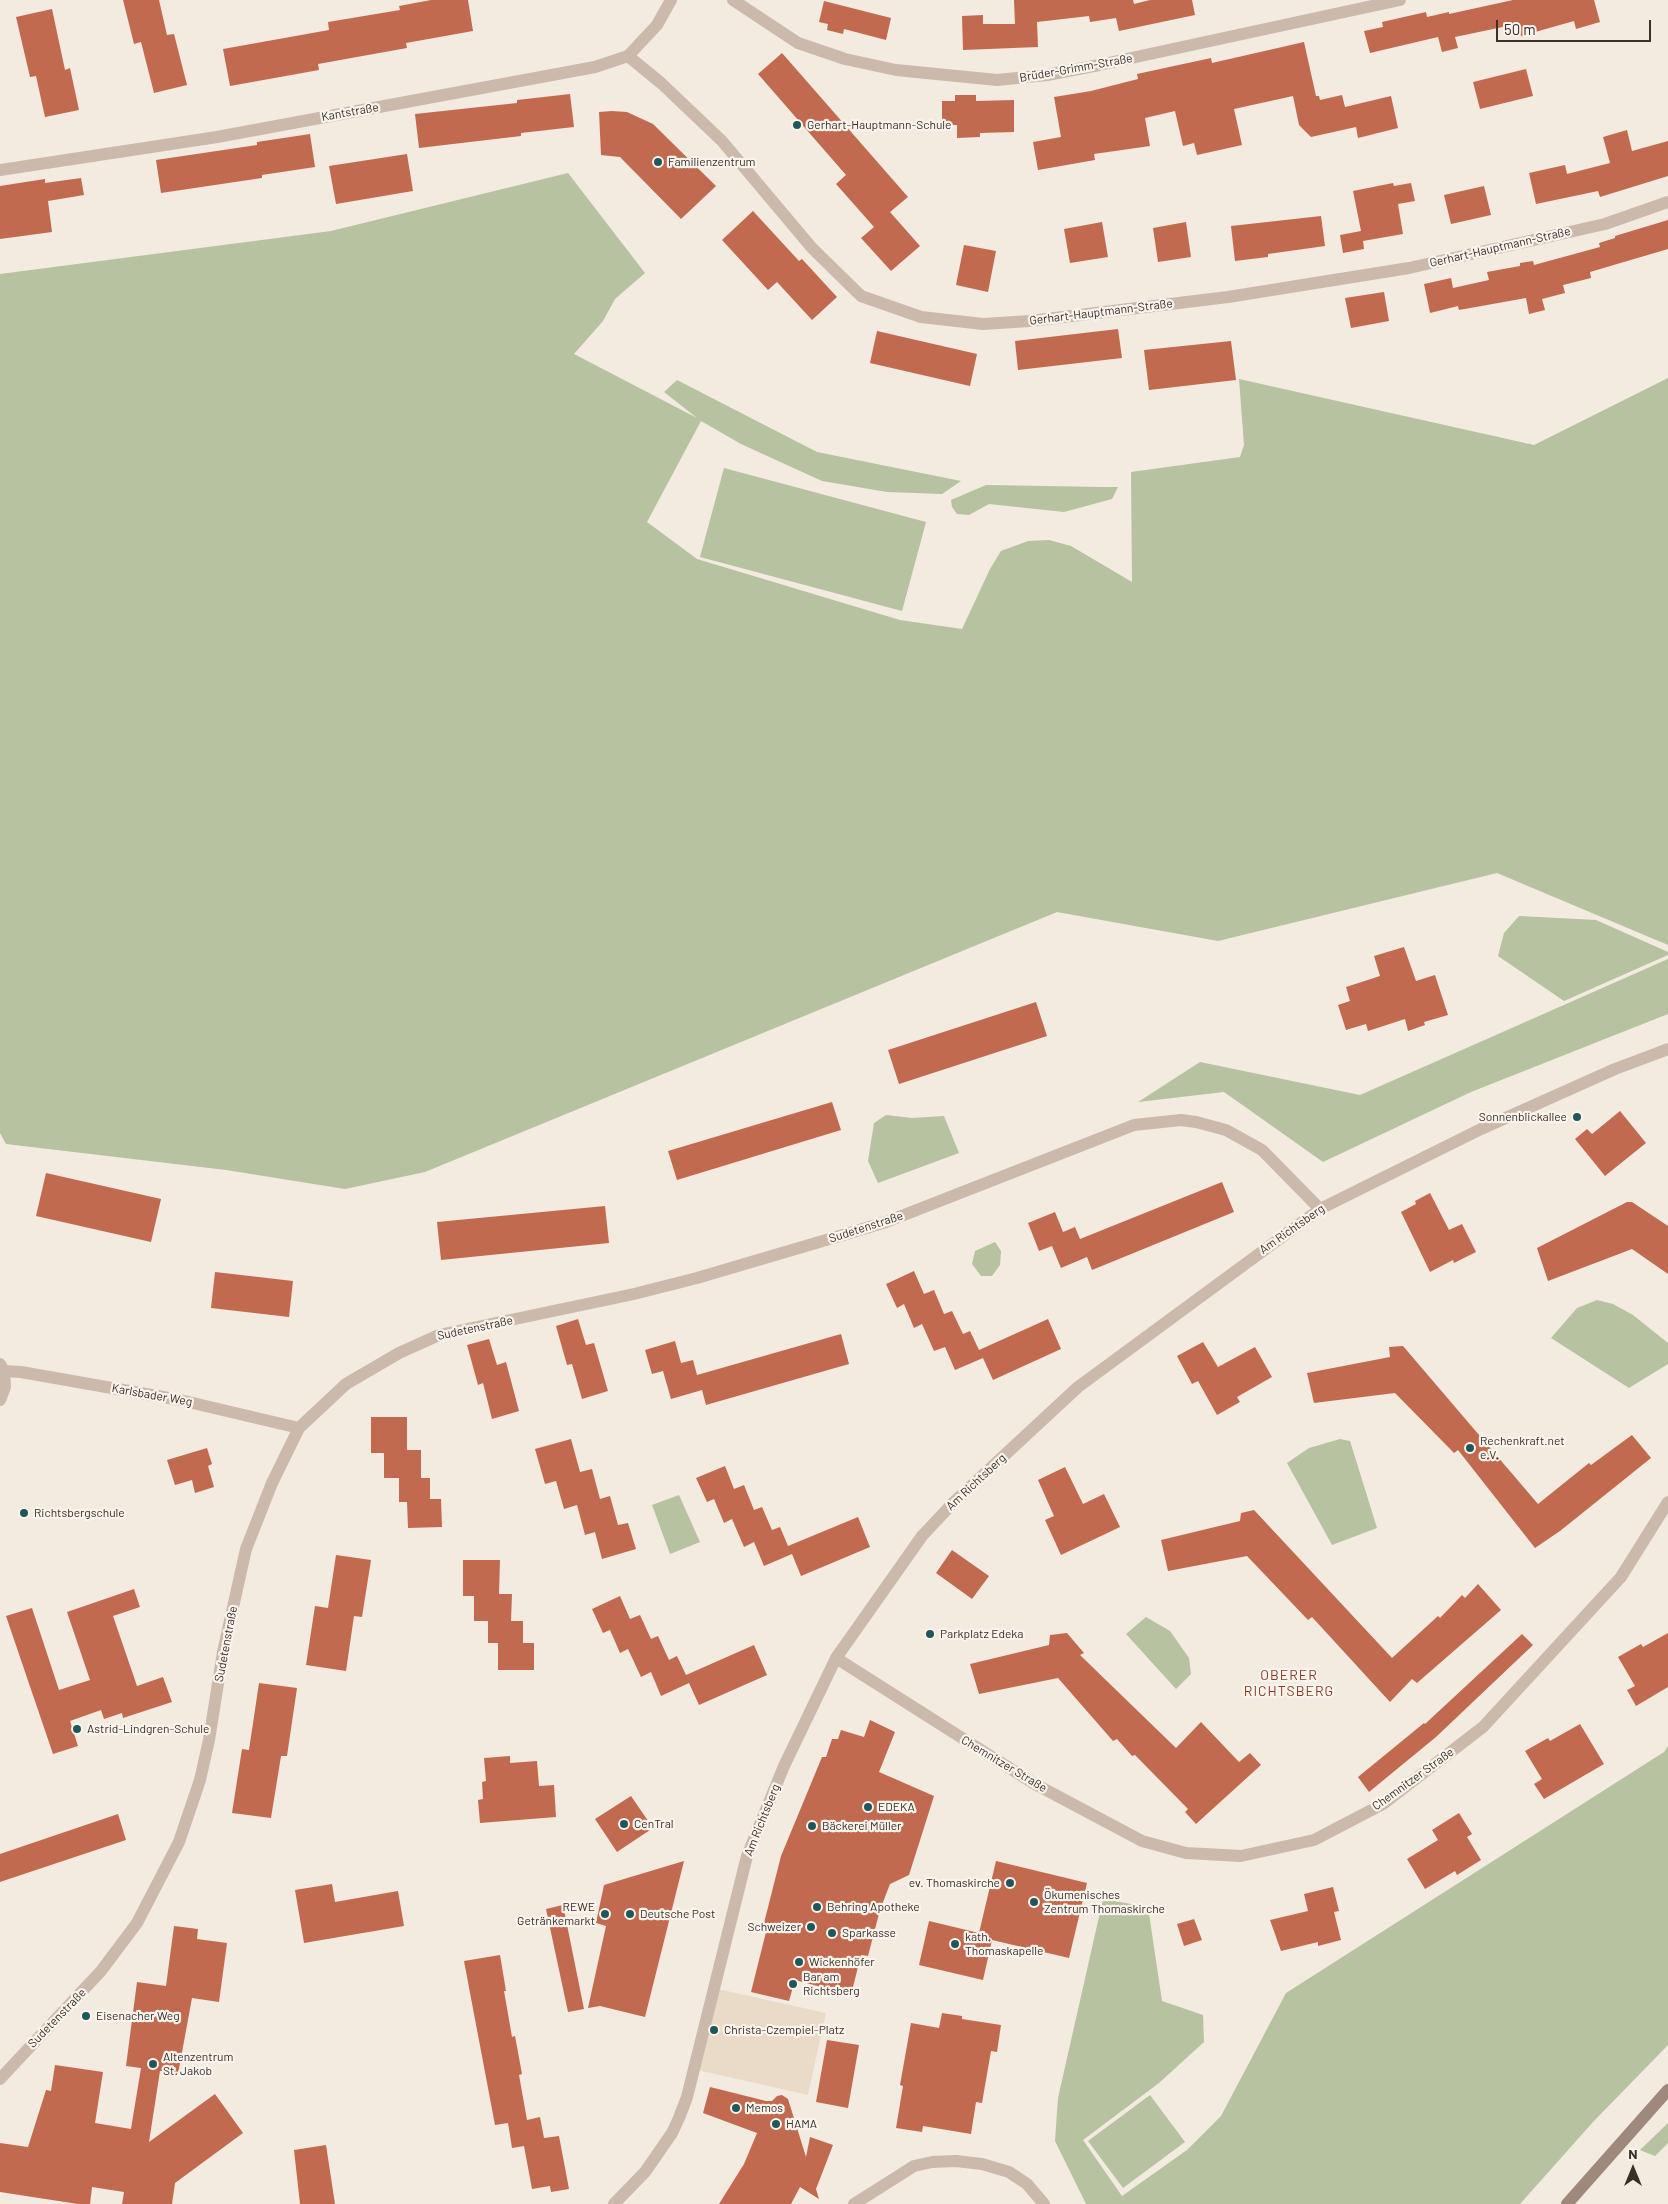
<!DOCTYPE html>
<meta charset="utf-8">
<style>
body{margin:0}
#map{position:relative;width:1668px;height:2204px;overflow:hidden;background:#f3eae0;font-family:Barlow,sans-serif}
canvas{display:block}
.north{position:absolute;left:1608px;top:2144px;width:50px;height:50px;-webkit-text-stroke:4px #faf4ed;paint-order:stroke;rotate:0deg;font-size:14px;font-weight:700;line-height:20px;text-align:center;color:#392f2b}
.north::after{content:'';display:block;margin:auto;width:18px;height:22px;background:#392f2b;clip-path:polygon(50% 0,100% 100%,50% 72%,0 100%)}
.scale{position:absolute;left:1496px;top:20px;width:155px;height:22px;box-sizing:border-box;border:2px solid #392f2b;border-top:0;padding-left:6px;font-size:15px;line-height:18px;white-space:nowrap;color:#392f2b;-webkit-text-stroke:4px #faf4ed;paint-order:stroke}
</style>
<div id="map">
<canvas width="1668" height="2204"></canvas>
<div class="north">N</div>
<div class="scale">50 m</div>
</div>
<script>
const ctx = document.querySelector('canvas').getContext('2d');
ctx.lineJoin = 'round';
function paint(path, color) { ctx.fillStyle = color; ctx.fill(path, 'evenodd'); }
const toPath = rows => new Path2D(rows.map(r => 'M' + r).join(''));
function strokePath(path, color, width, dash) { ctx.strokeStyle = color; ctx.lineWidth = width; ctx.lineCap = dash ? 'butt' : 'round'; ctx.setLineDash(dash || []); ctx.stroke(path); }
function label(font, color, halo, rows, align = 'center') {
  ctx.font = font + ' Barlow,sans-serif'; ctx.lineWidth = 4.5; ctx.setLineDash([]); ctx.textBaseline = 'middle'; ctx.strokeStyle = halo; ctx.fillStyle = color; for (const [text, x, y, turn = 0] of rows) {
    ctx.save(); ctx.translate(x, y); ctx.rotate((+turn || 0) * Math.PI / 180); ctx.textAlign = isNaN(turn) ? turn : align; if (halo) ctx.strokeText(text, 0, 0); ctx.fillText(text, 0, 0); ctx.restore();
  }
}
const green = toPath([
 [568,173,645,273,615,299,603,321,574,354,697,418,664,392,677,380,817,452,961,481,942,494,887,492,822,481,741,444,701,421,647,522,697,559,900,620,962,629,990,569,1001,551,1028,541,1049,540,1071,546,1132,582,1131,472,1240,457,1244,445,1239,379,1534,445,1668,378,1668,945,1497,873,1218,941,1057,912,425,1172,345,1189,226,1170,6,1144,0,1133,0,274,331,231],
 [724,468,926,522,902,611,700,557],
 [986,485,1103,487,1118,487,1112,499,1064,512,989,504,969,515,957,514,952,507,951,500],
 [1519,916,1596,920,1668,952,1668,955,1564,1001,1498,956,1504,933],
 [1668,959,1668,1014,1471,1092,1323,1162,1224,1092,1138,1102,1200,1062,1360,1095],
 [886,1115,912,1118,944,1116,959,1153,878,1183,868,1161,874,1123],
 [995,1242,1001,1251,1000,1265,992,1276,981,1276,972,1264,975,1251],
 [1597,1300,1613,1304,1633,1315,1668,1343,1668,1364,1629,1388,1551,1338,1577,1308],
 [1340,1439,1350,1441,1377,1528,1332,1545,1287,1463,1309,1448],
 [679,1495,700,1542,670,1554,652,1505],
 [1146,1617,1170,1631,1189,1658,1191,1674,1176,1689,1126,1634],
 [1668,1746,1668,2045,1593,2122,1520,2204,1086,2204,1055,2141,1058,2098,1103,1899,1148,1907,1162,2001,1203,2015,1204,2042,1159,2083,1083,2140,1122,2196,1187,2150,1221,2116,1286,1993,1664,1752],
 [1150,2095,1185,2142,1123,2188,1088,2141],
 [1668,2123,1668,2143,1655,2156,1640,2150]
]);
const plaza = toPath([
 [713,1988,826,2013,808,2095,693,2069]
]);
const building = toPath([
 [123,0,159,0,167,35,174,34,187,85,154,93,141,42,134,44],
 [431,0,468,0,473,31,406,43,407,48,318,64,319,70,230,86,223,49,329,30,328,22,400,10,399,6],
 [1014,0,1133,0,1134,4,1150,0,1192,0,1195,15,1119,31,1116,18,1090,22,1089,16,1037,22,1038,47,963,50,962,16,983,15,983,24,1015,24],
 [1513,0,1594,0,1600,22,1576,29,1574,21,1521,36,1517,24,1455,37,1458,48,1442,52,1438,37,1370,53,1364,31,1383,27,1382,22,1426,12,1427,17,1449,12,1449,14],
 [824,1,891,18,886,40,844,29,843,34,827,30,828,24,819,22],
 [52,9,65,70,70,68,79,110,45,117,36,76,30,77,16,17],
 [1304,42,1316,96,1319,96,1320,100,1342,95,1345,107,1391,96,1398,128,1358,138,1356,127,1311,137,1299,125,1293,96,1234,109,1242,145,1197,155,1194,143,1183,146,1175,111,1145,118,1150,146,1094,154,1095,160,1038,170,1033,142,1061,137,1054,97,1091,91,1138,79,1137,74,1211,58,1212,63],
 [782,53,908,197,890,212,920,246,891,271,861,238,874,227,836,184,846,175,758,74],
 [1526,69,1533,96,1480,109,1473,82],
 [570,94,574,127,521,133,521,136,419,148,415,114,517,103,517,100],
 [955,95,976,95,976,101,1014,100,1014,132,980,133,980,137,957,138,957,125,942,125,942,101,955,101],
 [612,111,627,112,653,124,716,186,681,219,620,157,601,155,599,112],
 [1627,130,1632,151,1668,141,1668,176,1600,197,1598,191,1536,204,1529,173,1565,165,1567,174,1610,163,1603,137],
 [310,134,315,167,262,175,262,178,161,193,156,160,257,145,257,142],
 [407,154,413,191,336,204,329,166],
 [81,178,84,195,48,201,52,232,0,239,0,186,45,179,45,183],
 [1393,183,1394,186,1411,183,1415,201,1398,204,1403,234,1363,241,1364,249,1343,253,1340,235,1361,231,1353,191],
 [1484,186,1491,215,1451,224,1444,195],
 [753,211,799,261,802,259,837,297,812,320,777,282,768,290,722,240],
 [1321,216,1325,246,1268,254,1268,257,1235,261,1231,226],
 [1668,220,1668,249,1590,272,1591,278,1563,285,1565,293,1542,299,1545,310,1529,314,1526,298,1459,310,1458,306,1430,313,1424,284,1451,278,1453,288,1489,280,1487,272,1520,266,1520,263,1533,261,1534,265,1600,247,1599,243,1615,238,1615,236],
 [1102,222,1108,257,1070,263,1064,229],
 [1186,222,1191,257,1158,262,1153,228],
 [964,245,996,251,988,292,956,285],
 [1384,292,1389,321,1351,328,1345,298],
 [1118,329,1122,358,1018,370,1015,341],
 [877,331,977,354,970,386,870,363],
 [1231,341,1236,380,1149,390,1144,350],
 [1404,947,1416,981,1435,975,1448,1015,1424,1022,1425,1025,1408,1031,1405,1019,1368,1031,1366,1024,1346,1030,1338,1005,1350,1001,1346,987,1380,976,1374,956],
 [1036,1002,1047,1036,899,1084,888,1050],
 [832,1102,841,1130,677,1180,668,1151],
 [1620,1111,1646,1143,1605,1176,1575,1139,1587,1129,1592,1134],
 [46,1173,161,1199,151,1242,36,1216],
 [1222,1182,1234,1212,1092,1270,1087,1257,1061,1268,1052,1246,1039,1251,1028,1223,1055,1212,1063,1232,1075,1227,1080,1239],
 [1430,1193,1449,1230,1462,1224,1476,1252,1454,1263,1453,1260,1430,1272,1401,1212,1416,1204,1415,1201],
 [1627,1202,1632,1202,1668,1226,1668,1274,1632,1249,1548,1281,1537,1248],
 [605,1206,609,1243,441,1260,437,1222],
 [914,1271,924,1294,934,1290,944,1314,952,1311,963,1334,970,1331,979,1350,1048,1319,1061,1349,993,1380,983,1358,955,1370,945,1347,934,1351,922,1324,914,1328,904,1304,897,1308,886,1284],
 [215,1272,293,1281,289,1317,211,1308],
 [578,1319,586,1345,594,1343,608,1391,582,1399,572,1364,567,1365,556,1326],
 [841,1334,849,1364,706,1405,702,1390,671,1399,663,1371,652,1374,645,1350,675,1341,681,1363,693,1360,697,1375],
 [489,1339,497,1365,506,1362,519,1411,492,1419,483,1383,478,1385,467,1345],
 [1203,1342,1218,1367,1255,1347,1272,1377,1237,1397,1240,1402,1217,1415,1198,1381,1192,1384,1177,1356],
 [1403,1346,1538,1504,1589,1463,1591,1465,1632,1435,1651,1458,1560,1531,1535,1548,1458,1450,1454,1453,1395,1393,1314,1403,1307,1373,1390,1357,1389,1347],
 [371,1417,407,1417,407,1450,421,1450,421,1478,430,1478,430,1499,441,1499,442,1527,408,1528,407,1502,399,1502,399,1478,384,1478,384,1453,371,1453],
 [571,1439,580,1472,592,1469,600,1499,610,1496,618,1525,628,1523,636,1549,602,1559,595,1532,585,1535,577,1505,564,1509,556,1481,545,1484,535,1449],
 [207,1448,212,1464,208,1466,214,1487,195,1493,192,1480,175,1485,167,1460],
 [725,1466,734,1489,744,1485,754,1510,762,1507,772,1530,780,1527,788,1546,858,1517,870,1547,801,1576,792,1554,764,1566,754,1542,744,1547,732,1519,724,1523,714,1499,707,1502,696,1478],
 [1065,1467,1083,1504,1104,1494,1120,1527,1061,1555,1045,1520,1054,1516,1038,1480],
 [1254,1510,1392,1658,1438,1616,1440,1618,1462,1595,1465,1598,1478,1584,1501,1610,1417,1683,1412,1679,1390,1702,1312,1617,1308,1620,1247,1556,1168,1571,1161,1540,1240,1521,1241,1513],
 [952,1550,989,1576,972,1599,936,1573],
 [336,1555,371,1560,362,1617,354,1616,346,1671,306,1665,315,1606,328,1608],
 [463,1560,500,1560,499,1594,512,1594,511,1621,523,1621,523,1643,534,1643,534,1670,498,1670,498,1643,488,1643,488,1621,474,1621,474,1596,463,1596],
 [134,1589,140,1607,113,1616,137,1686,163,1677,172,1702,123,1718,122,1713,104,1719,101,1710,70,1721,78,1746,53,1754,6,1616,32,1608,59,1690,90,1680,67,1612],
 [620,1596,630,1619,640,1615,651,1639,658,1636,669,1660,677,1656,686,1675,754,1645,767,1675,699,1705,689,1683,661,1696,651,1672,641,1677,628,1649,620,1653,610,1630,603,1633,592,1609],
 [1067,1633,1084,1653,1080,1655,1176,1748,1201,1722,1239,1762,1250,1753,1261,1765,1196,1824,1185,1812,1188,1809,1135,1755,1132,1756,1117,1739,1113,1741,1058,1678,979,1694,970,1664,1049,1645,1050,1635],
 [1668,1633,1668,1687,1636,1706,1627,1690,1635,1686,1618,1657,1641,1644,1643,1647],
 [1522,1634,1533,1645,1436,1737,1369,1792,1358,1777,1424,1723,1425,1724],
 [259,1683,297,1688,287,1756,281,1756,271,1818,232,1813,242,1749,249,1750],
 [870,1720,895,1732,879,1772,934,1796,909,1875,890,1884,880,1910,868,1956,861,1955,851,1995,795,1980,789,2001,751,1992,766,1932,762,1931,781,1856,822,1757,826,1757,832,1739,838,1739,841,1730,864,1737],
 [1580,1724,1604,1764,1544,1799,1534,1784,1542,1779,1525,1751,1548,1738,1550,1741],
 [510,1756,510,1763,537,1761,539,1786,554,1785,556,1817,480,1823,478,1800,483,1799,482,1782,486,1781,484,1758],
 [631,1796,653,1828,617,1852,595,1819],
 [1459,1813,1472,1834,1467,1837,1481,1860,1457,1875,1455,1871,1425,1889,1407,1859,1438,1840,1432,1830],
 [118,1814,126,1840,0,1882,0,1854],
 [684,1861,645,2017,600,2006,588,2008,606,1926,596,1923,604,1885],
 [996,1861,1087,1883,1069,1958,992,1940,983,1980,919,1965,929,1921,979,1933],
 [332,1884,335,1902,398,1891,404,1926,304,1943,295,1890],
 [1333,1887,1339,1911,1334,1912,1341,1940,1318,1946,1318,1942,1281,1951,1270,1920,1308,1911,1304,1894],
 [563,1905,584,2009,568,2012,546,1909],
 [1194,1919,1202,1940,1184,1946,1177,1924],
 [174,1926,198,1929,197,1939,227,1943,219,2002,192,1998,178,2074,160,2071,149,2142,215,2094,243,2133,175,2183,172,2204,122,2204,124,2192,92,2187,90,2204,78,2204,0,2192,0,2143,28,2147,46,2090,51,2091,55,2065,103,2072,95,2123,131,2129,141,2068,126,2066,137,1982,166,1986],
 [500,1955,506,1991,504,1991,512,2037,515,2036,522,2074,519,2075,527,2120,540,2117,544,2138,559,2136,569,2189,551,2192,550,2186,532,2189,524,2146,512,2148,508,2123,495,2125,464,1961],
 [942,2013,962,2016,962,2019,1001,2025,997,2052,991,2051,982,2103,976,2102,971,2134,923,2126,922,2132,896,2128,903,2086,900,2085,911,2023,939,2028],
 [827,2040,859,2045,848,2108,816,2102],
 [710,2087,766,2101,772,2101,777,2096,782,2095,788,2099,806,2157,810,2137,833,2145,816,2189,819,2199,800,2187,791,2204,719,2204,744,2164,757,2133,703,2113],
 [326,2145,335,2204,300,2204,294,2150]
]);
const street = toPath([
 [733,0,798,43,845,59,896,70,997,80,1047,75,1099,65,1400,0],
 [628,56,661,83,722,141,812,248,861,296,921,317,983,324,1030,321,1228,297,1409,268,1605,224,1668,202],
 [0,170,217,137,595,67,628,56,657,25,671,0],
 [0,1364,4,1371,5,1387,0,1400],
 [4,1371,21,1372,180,1400,299,1428],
 [836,1658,1033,1783,1142,1841,1186,1853,1241,1856,1314,1840,1383,1804,1483,1727,1621,1577,1668,1502],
 [0,2079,101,1971,137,1923,179,1842,200,1780,209,1740,223,1652,246,1549,272,1483,299,1428,346,1384,399,1353,439,1335,634,1294,697,1278,843,1235,886,1222,1134,1125,1181,1120,1196,1122,1226,1130,1262,1150,1320,1209],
 [614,2204,645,2172,672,2133,679,2118,687,2097,747,1856,784,1766,836,1658,922,1536,953,1503,1078,1387,1320,1209,1481,1129,1615,1069,1668,1049],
 [854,2204,914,2166,932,2162,956,2161,982,2164,1009,2172,1027,2184,1044,2204]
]);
const secondary = toPath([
 [1567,2204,1668,2090]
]);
const markers = [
 [797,125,5,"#21575a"],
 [658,162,5,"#21575a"],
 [1577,1117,5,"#21575a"],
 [1470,1448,5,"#21575a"],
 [24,1513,5,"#21575a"],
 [930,1634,5,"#21575a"],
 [77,1729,5,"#21575a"],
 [868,1807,5,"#21575a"],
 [624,1824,5,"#21575a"],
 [812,1826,5,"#21575a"],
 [1010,1883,5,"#21575a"],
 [1034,1902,5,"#21575a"],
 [817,1907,5,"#21575a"],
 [605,1914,5,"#21575a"],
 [630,1914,5,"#21575a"],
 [811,1927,5,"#21575a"],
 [832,1933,5,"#21575a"],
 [955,1944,5,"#21575a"],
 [799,1962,5,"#21575a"],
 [793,1984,5,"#21575a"],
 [86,2016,5,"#21575a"],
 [714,2030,5,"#21575a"],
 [153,2064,5,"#21575a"],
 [736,2108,5,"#21575a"],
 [776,2124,5,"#21575a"]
];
const streetNames = [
 ["Brüder-Grimm-Straße",1076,68,-10],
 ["Kantstraße",350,112,-10],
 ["Gerhart-Hauptmann-Straße",1500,247,-13],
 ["Gerhart-Hauptmann-Straße",1101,312,-7],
 ["Sudetenstraße",866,1227,-18],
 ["Am Richtsberg",1292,1229,-35],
 ["Sudetenstraße",475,1328,-12],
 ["Karlsbader Weg",152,1395,10],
 ["Am Richtsberg",976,1482,-43],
 ["Sudetenstraße",226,1644,-79],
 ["Chemnitzer Straße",1004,1764,31],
 ["Chemnitzer Straße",1413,1779,-36],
 ["Am Richtsberg",762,1820,-68],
 ["Sudetenstraße",57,2018,-46]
];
const poiNames = [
 ["Gerhart-Hauptmann-Schule",807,125],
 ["Familienzentrum",668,162],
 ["Sonnenblickallee",1567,1117,"right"],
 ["Rechenkraft.net",1480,1441],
 ["e.V.",1480,1455],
 ["Richtsbergschule",34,1513],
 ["Parkplatz Edeka",940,1634],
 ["Astrid-Lindgren-Schule",87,1729],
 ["EDEKA",878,1807],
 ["CenTral",634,1824],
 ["Bäckerei Müller",822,1826],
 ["ev. Thomaskirche",1000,1883,"right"],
 ["Ökumenisches",1044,1895],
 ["Zentrum Thomaskirche",1044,1909],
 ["REWE",595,1907,"right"],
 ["Getränkemarkt",595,1921,"right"],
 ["Behring Apotheke",827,1907],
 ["Deutsche Post",640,1914],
 ["Schweizer",801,1927,"right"],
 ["Sparkasse",842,1933],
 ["kath.",965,1937],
 ["Thomaskapelle",965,1951],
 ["Wickenhöfer",809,1962],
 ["Bar am",803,1977],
 ["Richtsberg",803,1991],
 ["Eisenacher Weg",96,2016],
 ["Christa-Czempiel-Platz",724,2030],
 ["Altenzentrum",163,2057],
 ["St. Jakob",163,2071],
 ["Memos",746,2108],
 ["HAMA",786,2124]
];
const neighbourhoodNames = [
 ["OBERER",1289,1675],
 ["RICHTSBERG",1289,1691]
];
paint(green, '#b7c2a0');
paint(plaza, '#eadbc8');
paint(building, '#c26a4f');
strokePath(street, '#cbbaac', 12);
strokePath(secondary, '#9f897d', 12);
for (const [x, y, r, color] of markers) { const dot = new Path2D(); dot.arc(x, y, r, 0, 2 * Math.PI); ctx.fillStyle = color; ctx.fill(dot); strokePath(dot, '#faf4ed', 2); }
label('12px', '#392f2b', '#faf4ed', streetNames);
label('12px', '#392f2b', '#faf4ed', poiNames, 'left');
ctx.letterSpacing = '1px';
label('14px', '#863c26', '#faf4ed', neighbourhoodNames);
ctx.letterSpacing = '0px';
</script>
